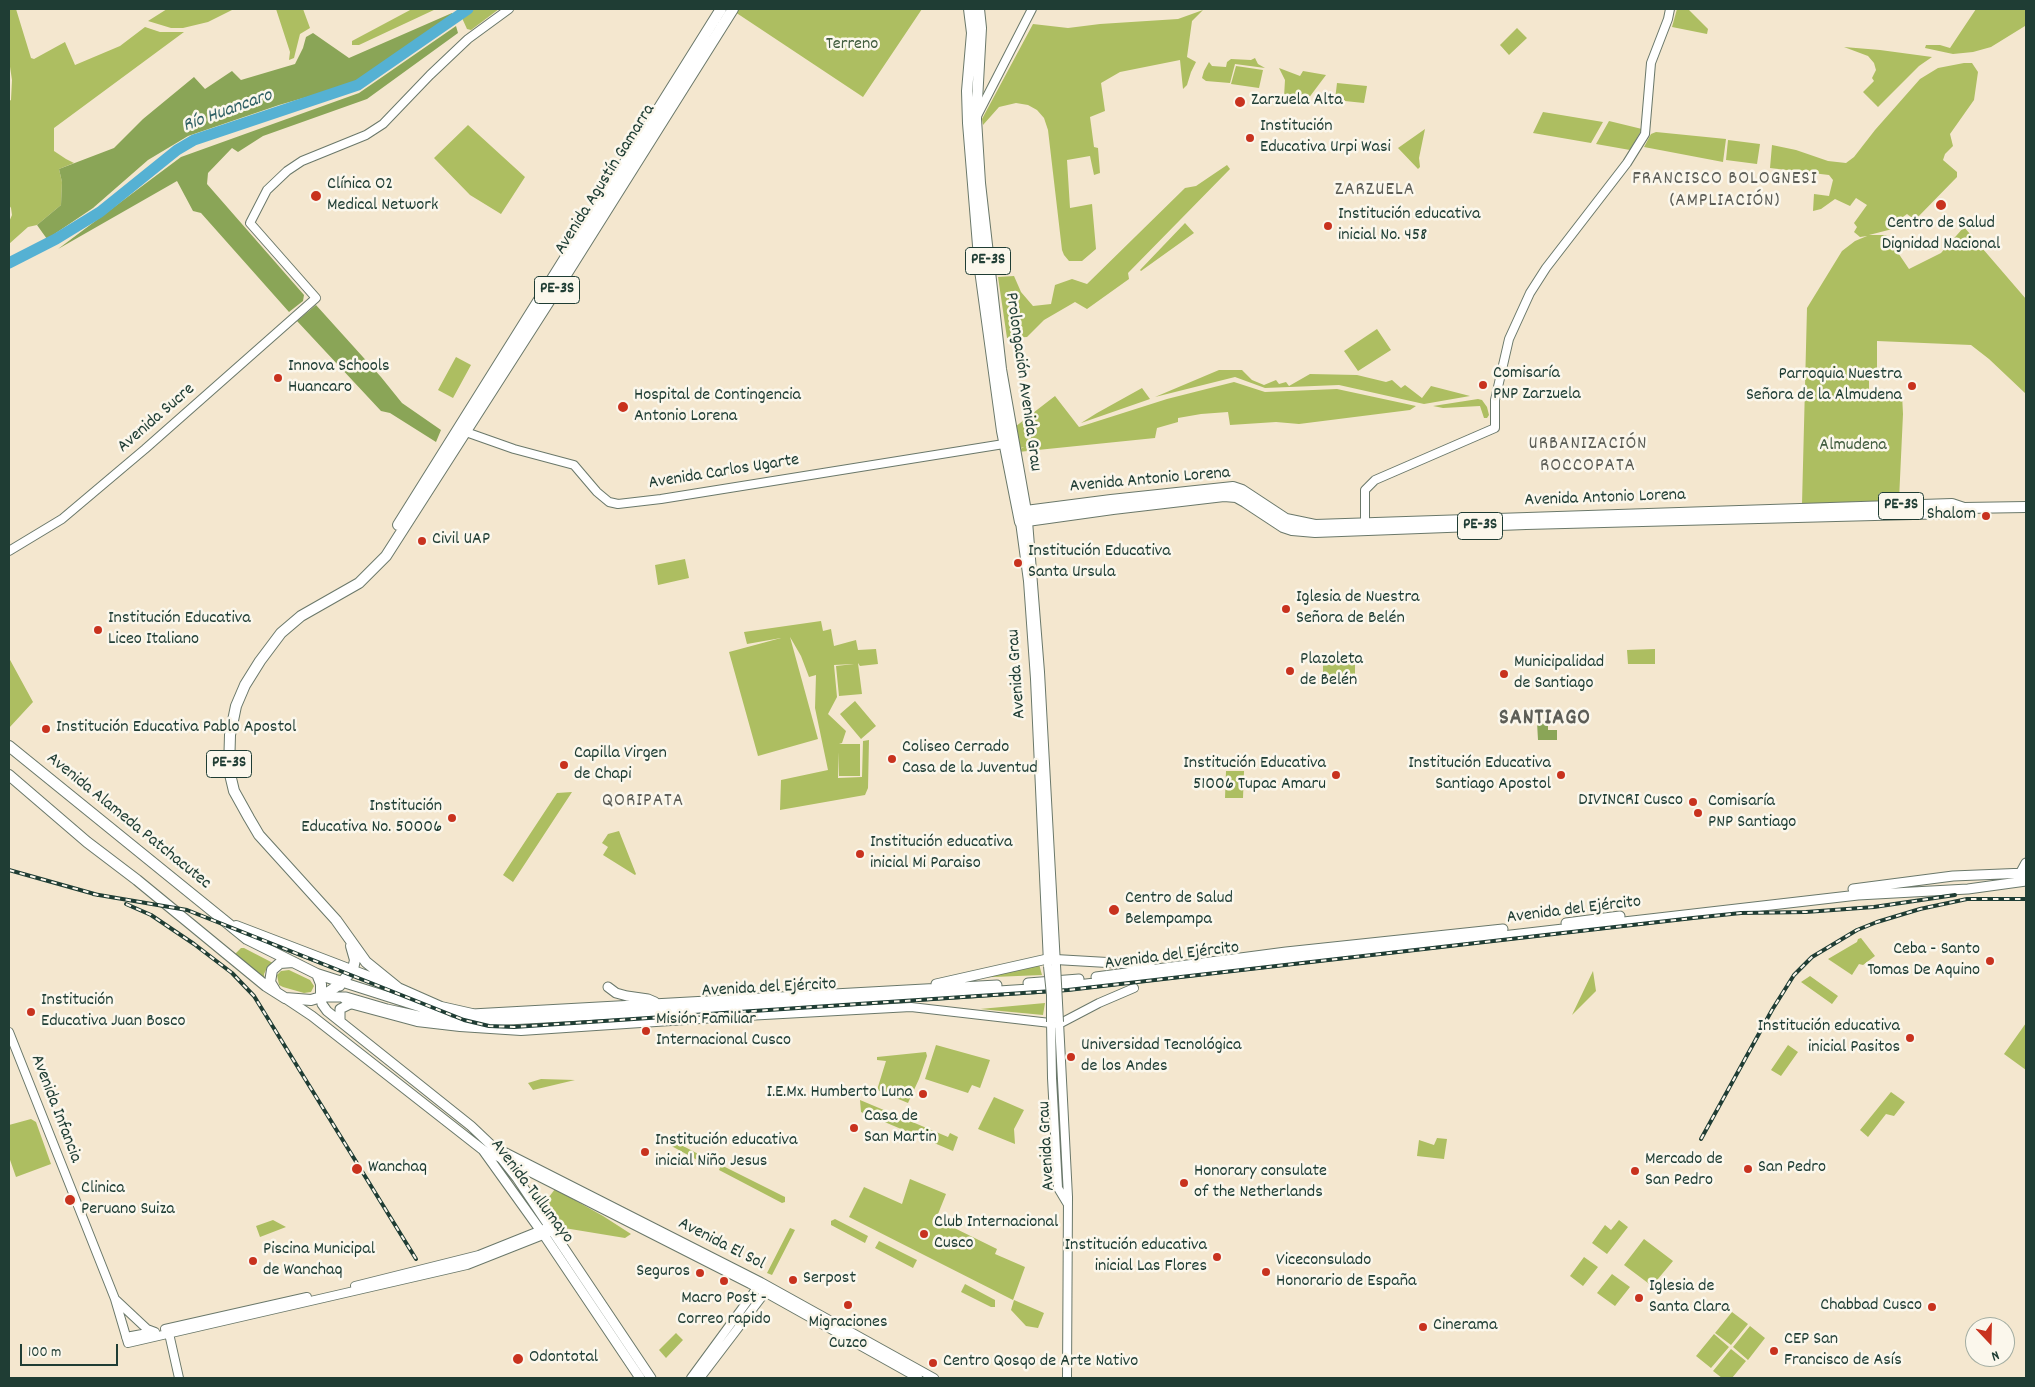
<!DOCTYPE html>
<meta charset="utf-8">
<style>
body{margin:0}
#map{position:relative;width:2035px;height:1387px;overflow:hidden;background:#f4e7cf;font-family:Dekko,sans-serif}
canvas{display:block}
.frame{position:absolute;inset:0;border:10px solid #1f3d34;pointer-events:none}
.north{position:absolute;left:1965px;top:1317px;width:50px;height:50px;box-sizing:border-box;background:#fbf7ec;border:1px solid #a3ada2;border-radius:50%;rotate:159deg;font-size:14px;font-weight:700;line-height:20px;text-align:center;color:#1f3d34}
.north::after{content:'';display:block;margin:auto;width:18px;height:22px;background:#c8321e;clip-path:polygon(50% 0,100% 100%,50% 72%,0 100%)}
.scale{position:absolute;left:20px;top:1344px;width:98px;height:22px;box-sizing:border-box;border:2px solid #1f3d34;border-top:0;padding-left:6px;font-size:15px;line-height:18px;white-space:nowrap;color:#1f3d34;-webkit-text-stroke:4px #fbf7ec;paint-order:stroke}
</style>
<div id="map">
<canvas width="2035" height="1387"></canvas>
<div class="frame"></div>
<div class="north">N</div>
<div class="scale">100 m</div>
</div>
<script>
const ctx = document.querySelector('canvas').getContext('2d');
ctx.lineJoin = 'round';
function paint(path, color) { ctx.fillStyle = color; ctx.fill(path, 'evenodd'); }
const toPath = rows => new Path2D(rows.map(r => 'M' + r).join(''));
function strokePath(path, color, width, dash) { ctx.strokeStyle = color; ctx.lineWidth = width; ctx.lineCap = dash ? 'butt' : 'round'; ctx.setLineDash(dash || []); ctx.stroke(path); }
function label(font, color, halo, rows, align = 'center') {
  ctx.font = font + ' Dekko,sans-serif'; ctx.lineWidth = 5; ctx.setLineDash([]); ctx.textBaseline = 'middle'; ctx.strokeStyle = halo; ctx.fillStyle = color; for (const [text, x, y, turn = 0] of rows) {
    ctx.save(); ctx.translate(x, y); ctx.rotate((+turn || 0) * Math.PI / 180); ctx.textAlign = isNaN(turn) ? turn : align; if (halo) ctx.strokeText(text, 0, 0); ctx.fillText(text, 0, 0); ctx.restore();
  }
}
const green = toPath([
 [9,9,16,9,31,58,34,59,65,42,75,65,120,46,145,27,160,32,184,32,54,128,54,151,66,159,74,163,59,169,62,182,61,205,37,225,28,227,9,244,9,222,12,215,11,208,9,205,9,101,11,100,12,80,9,60],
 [167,9,234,9,208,22,183,28,171,28,148,21],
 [276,9,303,9,310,28,300,34,294,58,289,60,290,52],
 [412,9,436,9,359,45,352,45,352,41],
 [474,9,499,9,471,30,467,29,462,18],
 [733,9,922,9,863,97,732,10],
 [1677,9,1688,9,1708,29,1707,34,1672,27],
 [1976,9,2026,9,2025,26,1991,47,1973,52,1953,54,1925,48,1926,45,1940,45,1950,48],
 [1203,10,1192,21,1187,57,1196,62,1191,72,1187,85,1183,89,1180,60,1120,72,1101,83,1105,111,1090,117,1094,147,1098,148,1100,173,1094,175,1090,156,1067,160,1070,208,1092,204,1096,249,1082,261,1069,261,1064,255,1062,250,1048,130,1044,118,1037,110,1028,105,1016,103,999,107,983,125,982,119,1033,24,1068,28,1100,24,1178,19],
 [1517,28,1527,38,1509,55,1500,45],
 [1844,47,1880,50,1932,57,1919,66,1878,107,1863,92,1874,81,1872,78,1876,70,1874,63,1868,56],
 [1255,58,1258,64,1265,68,1235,64,1230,83,1206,81,1202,78,1204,71,1209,62,1212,66,1226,67,1227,62,1231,59,1251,60],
 [1964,63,1972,63,1978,72,1974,100,1950,134,1953,146,1945,154,1943,160,1957,172,1957,177,1915,220,1907,214,1900,219,1904,226,1869,235,1886,235,1909,269,1941,253,1964,227,2026,299,2026,394,1989,359,1971,345,1877,341,1877,374,1869,376,1869,391,1902,394,1903,414,1899,500,1802,504,1807,308,1842,251,1855,241,1867,236,1860,237,1854,232,1857,227,1854,223,1867,205,1856,198,1850,206,1835,199,1821,209,1813,211,1814,194,1829,196,1833,180,1837,177,1833,180,1829,175,1770,168,1772,145,1796,150,1828,161,1846,163,1854,157,1875,130,1920,79,1938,68],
 [1236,66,1263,70,1259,88,1231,84],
 [1279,68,1300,76,1303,71,1326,75,1305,103,1284,97,1285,80],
 [1337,83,1367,86,1364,103,1335,100],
 [1543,112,1603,122,1591,143,1533,133],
 [1609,121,1642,129,1630,150,1596,144],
 [468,125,525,177,501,214,470,195,434,158],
 [1425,129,1419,158,1420,167,1418,169,1398,148],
 [1656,132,1726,139,1723,162,1644,147,1651,134],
 [1728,140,1760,144,1757,164,1726,160],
 [1227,165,1230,169,1128,273,1129,279,1087,309,1075,302,1044,320,1027,337,1007,338,998,277,1014,276,1021,292,1033,306,1051,304,1055,285,1072,279,1087,284,1185,188,1196,186],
 [1185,223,1194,233,1141,271,1140,270],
 [1377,329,1391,350,1358,371,1344,351],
 [456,357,471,365,453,398,438,390],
 [1219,370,1242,370,1252,380,1264,385,1276,380,1279,384,1286,382,1289,386,1310,374,1357,375,1386,382,1392,380,1401,388,1405,385,1422,398,1431,386,1470,396,1424,404,1339,385,1265,388,1235,377,1155,397],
 [1234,382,1265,392,1337,389,1416,406,1410,410,1299,424,1276,422,1230,425,1228,412,1201,414,1178,418,1178,422,1157,428,1155,438,1018,452,1018,450,1024,447,1017,449,1011,430,1055,396,1079,427,1167,399],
 [1142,388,1150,399,1081,423,1097,413],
 [1478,399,1482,400,1487,407,1489,415,1487,418,1484,418,1480,406,1443,408,1433,406],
 [685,559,689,578,658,585,655,565],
 [821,621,823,631,831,629,834,646,856,640,858,650,876,649,878,664,860,666,858,663,862,694,839,696,836,666,854,664,834,665,837,697,828,714,846,731,842,743,839,744,860,744,860,776,839,776,839,752,838,778,862,777,863,741,869,740,868,788,865,795,780,810,781,780,828,770,815,708,816,675,809,677,801,656,790,637,818,739,758,756,729,652,781,638,747,644,744,632],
 [1655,649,1655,664,1628,664,1627,650],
 [1323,657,1355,657,1355,683,1323,682],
 [9,658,33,702,9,728],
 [855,701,876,726,861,739,840,714],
 [1226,771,1244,771,1243,798,1225,798],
 [572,792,513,882,503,875,557,793],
 [619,831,636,874,635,875,603,855,608,847,602,843,608,834],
 [1861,938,1875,956,1863,965,1859,964,1852,975,1828,959,1857,942,1858,939],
 [241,948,244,948,273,963,268,966,264,974,265,982,234,955],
 [1039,964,1042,975,969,978],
 [289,970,310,980,314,986,311,992,304,993,283,987,279,985,277,975,281,971],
 [1593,971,1596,991,1572,1015],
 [1810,976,1838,996,1832,1004,1801,982],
 [1045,1003,1043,1015,980,1009],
 [2026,1023,2026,1070,2004,1054],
 [936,1045,990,1060,980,1088,972,1085,968,1093,925,1079],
 [1788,1045,1798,1052,1781,1076,1771,1070],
 [926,1052,927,1056,919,1079,908,1103,877,1090,886,1061,877,1060,877,1057],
 [541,1079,575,1080,533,1090,528,1083],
 [1891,1092,1905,1102,1894,1116,1886,1114,1868,1137,1860,1130],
 [994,1097,1024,1110,1014,1129,1015,1144,978,1129],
 [860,1100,948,1137,950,1133,958,1137,953,1151,861,1112],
 [31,1119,36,1122,51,1164,16,1177,9,1157,9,1125],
 [666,1137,704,1157,701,1162,664,1142],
 [1437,1138,1447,1139,1444,1159,1417,1156,1419,1140,1434,1145],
 [721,1165,785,1197,785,1202,782,1203,719,1170],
 [910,1179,946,1194,936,1219,997,1249,995,1254,1025,1267,1013,1300,849,1217,864,1187,902,1204],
 [555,1189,603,1216,631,1234,625,1238,552,1226,540,1209],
 [835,1219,868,1236,865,1243,831,1225,831,1221],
 [273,1220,286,1227,260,1237,256,1226],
 [1619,1220,1628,1227,1607,1254,1592,1243,1605,1225,1611,1230],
 [790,1228,795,1230,772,1275,767,1273],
 [1644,1239,1673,1261,1652,1286,1624,1265],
 [879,1241,917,1260,913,1268,875,1248],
 [1584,1257,1598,1267,1583,1286,1570,1276],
 [1612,1274,1630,1287,1615,1306,1597,1293],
 [965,1284,995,1300,995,1307,991,1307,961,1292],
 [1014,1300,1044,1313,1038,1328,1026,1326,1011,1310],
 [1732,1312,1748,1324,1731,1345,1715,1333],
 [1750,1326,1765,1338,1748,1360,1733,1347],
 [676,1333,683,1340,666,1358,659,1350],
 [1714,1334,1729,1347,1711,1368,1696,1356],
 [1731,1349,1746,1361,1732,1378,1722,1378,1713,1371]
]);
const forest = toPath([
 [452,13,453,16,360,79,345,86,279,105,188,136,148,160,93,208,47,239,37,225,61,205,62,182,59,169,114,148,143,119,194,77,205,89,232,71,241,80,295,64,303,48,306,37,313,33,349,58],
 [456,26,458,33,367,99,263,136,238,152,232,148,208,173,207,184,304,295,303,301,289,312,201,213,193,211,177,181,58,249,181,157,359,93],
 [316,305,381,377,402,403,441,430,436,442,390,413,381,411,297,321],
 [1537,722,1548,722,1548,730,1557,730,1557,740,1538,740]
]);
const river = toPath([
 [9,263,56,239,100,212,177,150,194,140,358,85,468,9]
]);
const secondary = toPath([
 [977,116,1032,9],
 [463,431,514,449,574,465,597,492,609,502,618,504,661,499,1010,443],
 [1028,521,1040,672,1056,965],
 [1020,522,1028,581,1035,679,1048,963],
 [1365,528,1365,490,1375,480,1495,428,1495,400,1509,339,1530,293,1546,268,1627,163,1645,134,1651,63,1668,19,1670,9],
 [9,551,62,519,145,449,316,298,250,223,267,190,287,171,302,161,366,135,383,124,430,75,468,39,509,9],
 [345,1000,350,1004,417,1022,460,1027,521,1031,746,1016,911,1007,1059,1024,1099,1003,1134,988],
 [1051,1022,1052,1078,1058,1188,1067,1203],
 [1059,1022,1068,1197,1067,1378],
 [9,1032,115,1299,128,1343,467,1265,548,1233],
 [491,1145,761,1282,934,1378],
 [483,1150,516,1165,750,1284,918,1378],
 [355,1286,479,1255,544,1229],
 [116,1300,147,1329,155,1332],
 [165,1329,307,1297],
 [168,1329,179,1378],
 [126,1337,153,1332],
 [691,1378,760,1284],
 [700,1378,767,1290]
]);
const primary = toPath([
 [2021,879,2020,874,2026,863],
 [1853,889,1953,876,2026,873],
 [1566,923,1620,916],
 [1096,977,1286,952,1503,929],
 [1028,983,1079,979],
 [936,984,1047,959,1150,965],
 [340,986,342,982,433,1011,472,1014,997,985],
 [608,987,616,993,627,996,648,999,655,1002],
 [285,998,312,1016,483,1150,546,1238,640,1378],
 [340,1021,340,1009,350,1004],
 [517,1178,518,1173,527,1171],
 [651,1378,517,1178,491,1145,471,1126,327,1011,322,1004,321,997,346,997,387,1009,423,1017,452,1022,471,1022,785,1005,1060,987,1858,895,1968,889,2026,881]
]);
const highway = toPath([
 [969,9,972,33,967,91,968,123,980,270,1002,431,1020,522,1113,509,1224,496,1236,497,1245,502,1283,527,1292,530,1315,532,1526,524,1952,513,1964,508],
 [979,9,981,28,976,119,980,183,1001,369,1027,517],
 [1018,512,1111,500,1233,487,1242,490,1286,519,1315,525,1952,504,1964,508,2026,507],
 [398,525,721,9],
 [9,746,247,939,317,974,321,984,321,997],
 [9,775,87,842,137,880,266,986,285,998,311,1000,321,997,333,989,342,982,353,969,355,960,351,946],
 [236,926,398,988,441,1007,472,1014],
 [317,974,342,982],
 [398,988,366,962,336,920,259,835,249,818,234,791,229,770,230,735,236,706,245,685,260,661,281,633,301,616,359,583,386,556,564,278,733,9],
 [276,992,270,982,272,970,280,963,293,962]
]);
const rail = toPath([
 [9,870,98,895],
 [93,894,187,910,464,1020,489,1026,514,1027,1068,990,1693,918,1741,913,1806,912,1874,907,1955,895],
 [126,904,151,915,194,944,232,973,254,996,416,1259],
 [1701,1139,1772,1010,1794,975,1812,957,1857,930,1877,922,1920,909,1967,899,2026,899]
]);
const secondaryBridge = toPath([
 [1056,965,1059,1022],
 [1048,966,1051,995,1051,1022]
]);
const markers = [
 [1240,102,6,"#c8321e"],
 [1250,138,5,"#c8321e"],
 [316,196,6,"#c8321e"],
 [1941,205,6,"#c8321e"],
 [1328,226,5,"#c8321e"],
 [278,378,5,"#c8321e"],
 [1483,385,5,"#c8321e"],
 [1912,386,5,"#c8321e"],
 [623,407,6,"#c8321e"],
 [1986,516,5,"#c8321e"],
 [422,541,5,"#c8321e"],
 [1018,563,5,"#c8321e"],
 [1286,609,5,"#c8321e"],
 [98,630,5,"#c8321e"],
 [1290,671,5,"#c8321e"],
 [1504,674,5,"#c8321e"],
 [46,729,5,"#c8321e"],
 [892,759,5,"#c8321e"],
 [564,765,5,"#c8321e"],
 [1336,775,5,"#c8321e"],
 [1561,775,5,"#c8321e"],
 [1693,802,5,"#c8321e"],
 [1698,813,5,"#c8321e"],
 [452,818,5,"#c8321e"],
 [860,854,5,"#c8321e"],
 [1114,910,6,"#c8321e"],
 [1990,961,5,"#c8321e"],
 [31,1012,5,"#c8321e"],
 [646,1031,5,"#c8321e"],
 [1910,1038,5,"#c8321e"],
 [1071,1057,5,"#c8321e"],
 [923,1094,5,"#c8321e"],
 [854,1128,5,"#c8321e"],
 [645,1152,5,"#c8321e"],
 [357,1169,6,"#c8321e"],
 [1748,1169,5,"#c8321e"],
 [1635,1171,5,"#c8321e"],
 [1184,1183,5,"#c8321e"],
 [70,1200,6,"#c8321e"],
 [924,1234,5,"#c8321e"],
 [1217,1257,5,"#c8321e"],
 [253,1261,5,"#c8321e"],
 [1266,1272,5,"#c8321e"],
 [700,1273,5,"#c8321e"],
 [793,1280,5,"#c8321e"],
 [724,1281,5,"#c8321e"],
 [1639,1298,5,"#c8321e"],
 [848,1305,5,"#c8321e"],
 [1932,1307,5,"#c8321e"],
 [1423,1327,5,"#c8321e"],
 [1774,1351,5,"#c8321e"],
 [518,1359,6,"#c8321e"],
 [933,1363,5,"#c8321e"]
];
const shields = [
 [988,261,45],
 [557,290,45],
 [1901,506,45],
 [1480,526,45],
 [229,764,45]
];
const shieldNames = [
 ["PE-3S",988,261],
 ["PE-3S",557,290],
 ["PE-3S",1901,506],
 ["PE-3S",1480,526],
 ["PE-3S",229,764]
];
const parkNames = [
 ["Terreno",852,46],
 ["Almudena",1853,447]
];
const poiNames = [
 ["Zarzuela Alta",1251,102],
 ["Institución",1260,128],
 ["Educativa Urpi Wasi",1260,149],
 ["Clínica O2",327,186],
 ["Medical Network",327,207],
 ["Institución educativa",1338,216],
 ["inicial No. 458",1338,237],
 ["Centro de Salud",1941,225,"center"],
 ["Dignidad Nacional",1941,246,"center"],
 ["Innova Schools",288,368],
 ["Huancaro",288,389],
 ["Comisaría",1493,375],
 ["PNP Zarzuela",1493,396],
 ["Parroquia Nuestra",1902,376,"right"],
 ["Señora de la Almudena",1902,397,"right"],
 ["Hospital de Contingencia",634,397],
 ["Antonio Lorena",634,418],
 ["Shalom",1976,516,"right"],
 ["Civil UAP",432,541],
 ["Institución Educativa",1028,553],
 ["Santa Ursula",1028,574],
 ["Iglesia de Nuestra",1296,599],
 ["Señora de Belén",1296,620],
 ["Institución Educativa",108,620],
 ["Liceo Italiano",108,641],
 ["Plazoleta",1300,661],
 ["de Belén",1300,682],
 ["Municipalidad",1514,664],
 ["de Santiago",1514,685],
 ["Institución Educativa Pablo Apostol",56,729],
 ["Coliseo Cerrado",902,749],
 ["Casa de la Juventud",902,770],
 ["Capilla Virgen",574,755],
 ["de Chapi",574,776],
 ["Institución Educativa",1326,765,"right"],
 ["51006 Tupac Amaru",1326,786,"right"],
 ["Institución Educativa",1551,765,"right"],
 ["Santiago Apostol",1551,786,"right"],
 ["DIVINCRI Cusco",1683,802,"right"],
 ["Comisaría",1708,803],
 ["PNP Santiago",1708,824],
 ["Institución",442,808,"right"],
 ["Educativa No. 50006",442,829,"right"],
 ["Institución educativa",870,844],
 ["inicial Mi Paraiso",870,865],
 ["Centro de Salud",1125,900],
 ["Belempampa",1125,921],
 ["Ceba - Santo",1980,951,"right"],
 ["Tomas De Aquino",1980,972,"right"],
 ["Institución",41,1002],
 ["Educativa Juan Bosco",41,1023],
 ["Misión Familiar",656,1021],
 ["Internacional Cusco",656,1042],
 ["Institución educativa",1900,1028,"right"],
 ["inicial Pasitos",1900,1049,"right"],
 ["Universidad Tecnológica",1081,1047],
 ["de los Andes",1081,1068],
 ["I.E.Mx. Humberto Luna",913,1094,"right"],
 ["Casa de",864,1118],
 ["San Martin",864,1139],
 ["Institución educativa",655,1142],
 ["inicial Niño Jesus",655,1163],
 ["Mercado de",1645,1161],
 ["San Pedro",1645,1182],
 ["Wanchaq",368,1169],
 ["San Pedro",1758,1169],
 ["Honorary consulate",1194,1173],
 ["of the Netherlands",1194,1194],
 ["Clinica",81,1190],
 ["Peruano Suiza",81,1211],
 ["Club Internacional",934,1224],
 ["Cusco",934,1245],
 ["Institución educativa",1207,1247,"right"],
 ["inicial Las Flores",1207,1268,"right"],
 ["Piscina Municipal",263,1251],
 ["de Wanchaq",263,1272],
 ["Viceconsulado",1276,1262],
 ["Honorario de España",1276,1283],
 ["Seguros",690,1273,"right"],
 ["Serpost",803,1280],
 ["Iglesia de",1649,1288],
 ["Santa Clara",1649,1309],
 ["Macro Post -",724,1300,"center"],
 ["Correo rapido",724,1321,"center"],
 ["Chabbad Cusco",1922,1307,"right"],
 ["Migraciones",848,1324,"center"],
 ["Cuzco",848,1345,"center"],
 ["Cinerama",1433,1327],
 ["CEP San",1784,1341],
 ["Francisco de Asís",1784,1362],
 ["Odontotal",529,1359],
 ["Centro Qosqo de Arte Nativo",943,1363]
];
const streetNames = [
 ["Avenida Agustín Gamarra",606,180,-58],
 ["Prolongación Avenida Grau",1022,382,82],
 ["Avenida Sucre",157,419,-41],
 ["Avenida Carlos Ugarte",724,473,-9],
 ["Avenida Antonio Lorena",1150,481,-5],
 ["Avenida Antonio Lorena",1605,499,-2],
 ["Avenida Grau",1018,674,-94],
 ["Avenida Alameda Patchacutec",128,822,39],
 ["Avenida del Ejército",1574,911,-7],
 ["Avenida del Ejército",1172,957,-7],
 ["Avenida del Ejército",769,989,-3],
 ["Avenida Infancia",55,1109,69],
 ["Avenida Grau",1048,1146,-93],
 ["Avenida Tullumayo",531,1192,53],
 ["Avenida El Sol",721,1245,27]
];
const waterNames = [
 ["Río Huancaro",228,112,-20]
];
const neighbourhoodNames = [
 ["FRANCISCO BOLOGNESI",1725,180],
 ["(AMPLIACIÓN)",1725,202],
 ["ZARZUELA",1375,191],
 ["URBANIZACIÓN",1588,445],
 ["ROCCOPATA",1588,467],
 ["QORIPATA",643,802]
];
const districtNames = [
 ["SANTIAGO",1545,720]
];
paint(green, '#adbe61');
paint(forest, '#8aa557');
strokePath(river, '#55b1d3', 11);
strokePath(secondary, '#6a786a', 10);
strokePath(primary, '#6a786a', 11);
strokePath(highway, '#6a786a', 12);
strokePath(secondary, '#fff', 8);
strokePath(primary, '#fff', 9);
strokePath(highway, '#fff', 10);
strokePath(rail, '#1f3d34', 4);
strokePath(rail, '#fbf7ec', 2, [5.5]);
strokePath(secondaryBridge, '#6a786a', 10, []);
strokePath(secondaryBridge, '#fff', 8);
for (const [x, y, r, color] of markers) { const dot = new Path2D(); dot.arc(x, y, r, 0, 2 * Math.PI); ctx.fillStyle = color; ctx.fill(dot); strokePath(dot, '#fbf7ec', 2); }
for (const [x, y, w] of shields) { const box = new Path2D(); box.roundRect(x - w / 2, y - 13.5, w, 27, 4); ctx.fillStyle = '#fbf7ec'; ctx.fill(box); strokePath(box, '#1f3d34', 1); }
label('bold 16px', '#1f3d34', null, shieldNames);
label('18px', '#425d3f', '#fbf7ec', parkNames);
label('18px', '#1f3d34', '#fbf7ec', poiNames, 'left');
label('18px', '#1f3d34', '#fbf7ec', streetNames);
label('italic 19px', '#2f6064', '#fbf7ec', waterNames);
ctx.letterSpacing = '1px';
label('19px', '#5d5e57', '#fbf7ec', neighbourhoodNames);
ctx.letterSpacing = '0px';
ctx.letterSpacing = '1px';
label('bold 22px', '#5d5e57', '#fbf7ec', districtNames);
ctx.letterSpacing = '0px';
</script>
